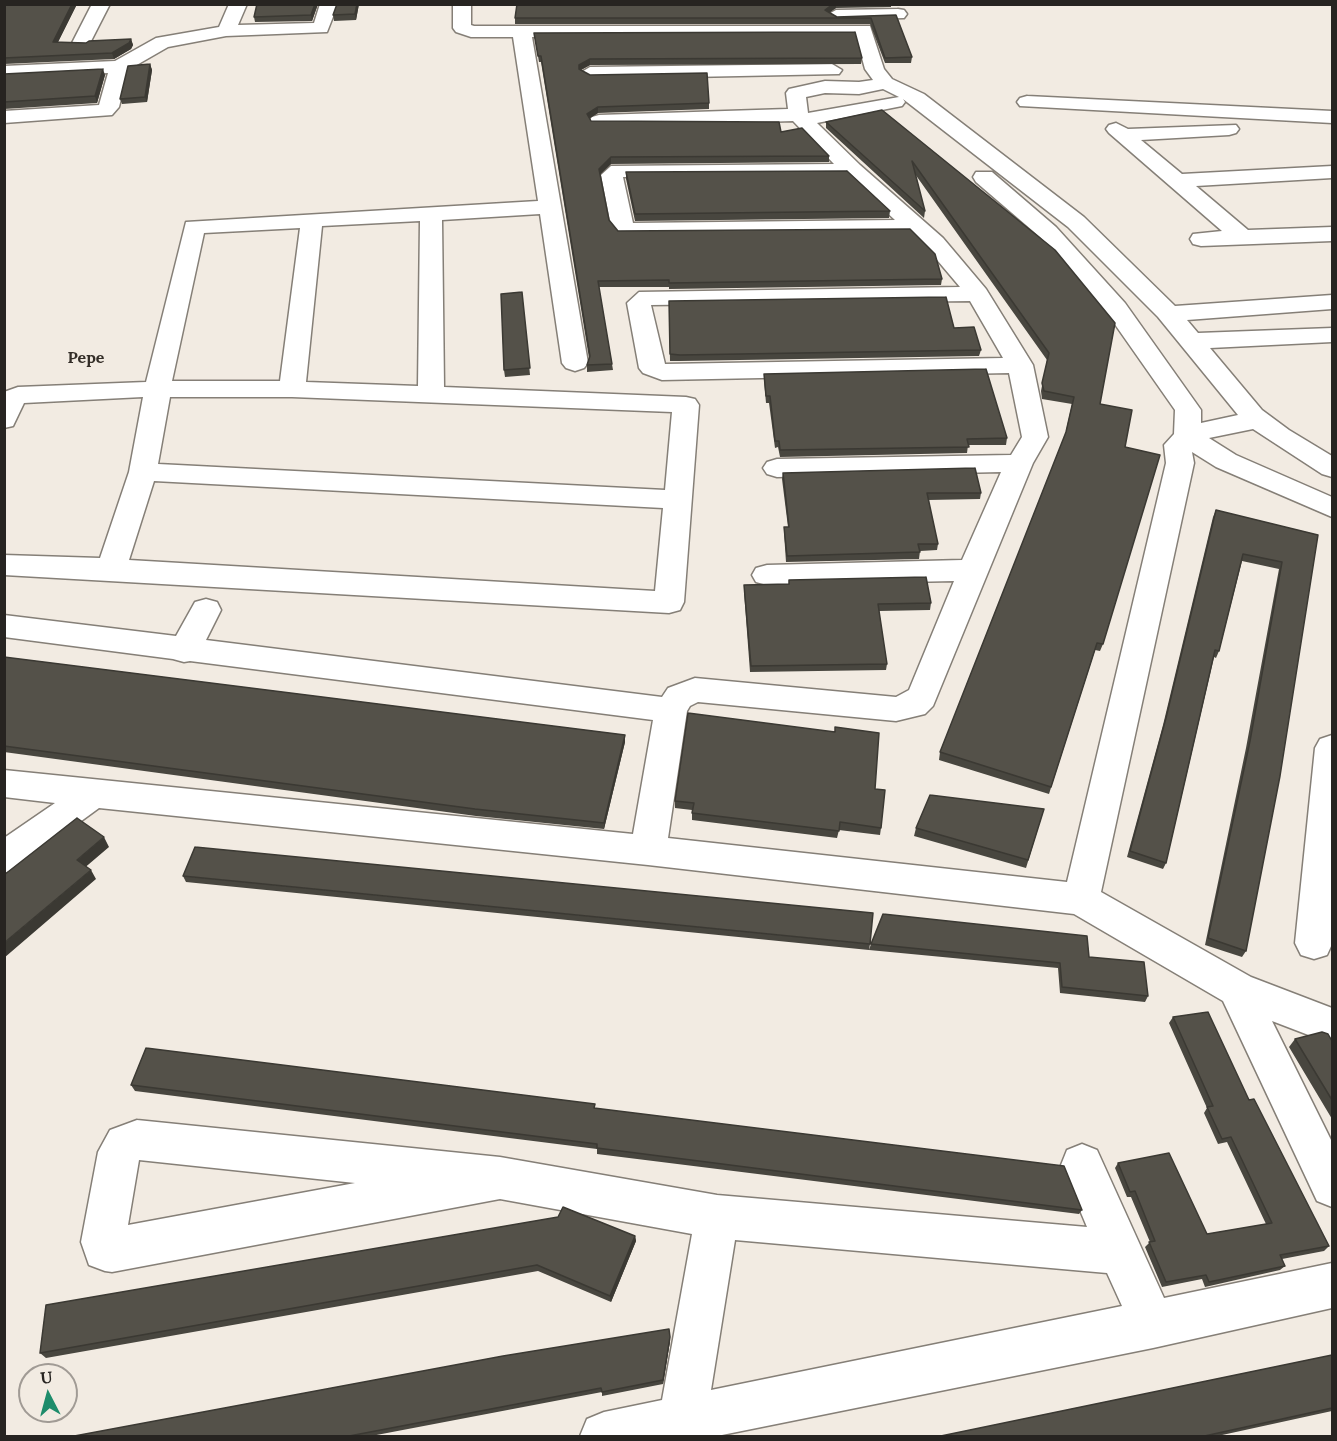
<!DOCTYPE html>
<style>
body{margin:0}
#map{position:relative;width:1337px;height:1441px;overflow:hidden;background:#f2ebe2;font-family:Lora,serif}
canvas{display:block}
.frame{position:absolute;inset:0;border:6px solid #272421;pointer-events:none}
.north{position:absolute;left:18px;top:1363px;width:60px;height:60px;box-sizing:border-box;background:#f2ebe2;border:2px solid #a19b95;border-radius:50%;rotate:354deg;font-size:16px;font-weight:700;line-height:24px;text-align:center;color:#272421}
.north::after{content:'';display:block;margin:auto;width:21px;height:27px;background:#1e8c6b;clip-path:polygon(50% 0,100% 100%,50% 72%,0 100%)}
</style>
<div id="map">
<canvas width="1337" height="1441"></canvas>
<div class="frame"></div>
<div class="north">U</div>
</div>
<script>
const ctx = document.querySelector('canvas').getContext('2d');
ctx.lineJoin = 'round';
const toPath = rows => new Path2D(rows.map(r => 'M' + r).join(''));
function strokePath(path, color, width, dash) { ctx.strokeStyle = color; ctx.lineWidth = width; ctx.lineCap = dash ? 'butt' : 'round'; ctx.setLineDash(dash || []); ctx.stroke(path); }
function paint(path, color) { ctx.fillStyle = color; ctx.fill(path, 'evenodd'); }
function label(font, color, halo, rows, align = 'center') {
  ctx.font = font + ' Lora,serif'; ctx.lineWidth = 6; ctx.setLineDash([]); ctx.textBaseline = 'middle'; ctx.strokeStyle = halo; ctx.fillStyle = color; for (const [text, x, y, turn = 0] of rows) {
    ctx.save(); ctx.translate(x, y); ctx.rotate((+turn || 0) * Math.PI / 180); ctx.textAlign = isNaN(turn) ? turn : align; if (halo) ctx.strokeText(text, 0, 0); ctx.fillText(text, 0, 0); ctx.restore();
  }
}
const street = toPath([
 [92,4,110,4,88,47,74,47,72,43,92,4],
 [229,4,247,4,238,25,314,23,320,4,338,4,327,32,226,36,168,47,128,70,119,107,112,115,4,123,4,111,99,105,108,73,4,78,4,66,115,61,156,38,219,27,229,4],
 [453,4,471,4,471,25,474,26,870,26,884,69,892,79,924,94,1084,217,1175,306,1332,295,1332,309,1187,320,1198,333,1332,328,1332,342,1210,348,1262,410,1289,430,1332,456,1332,477,1322,474,1253,429,1209,438,1236,455,1332,497,1332,517,1216,467,1192,452,1194,463,1101,892,1251,977,1332,1008,1332,1044,1272,1021,1332,1142,1332,1207,1317,1201,1223,1001,1074,914,648,865,99,808,17,868,4,873,4,838,55,803,4,797,4,770,633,834,653,720,190,661,184,662,173,659,4,637,4,615,176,636,195,602,206,599,217,602,221,610,206,640,662,697,668,688,695,678,896,697,909,690,954,581,767,585,756,582,752,575,756,568,767,565,962,560,1001,472,777,477,767,474,763,468,767,462,777,459,1011,455,1022,437,1009,373,662,380,643,373,639,368,627,303,639,292,960,287,927,248,910,233,618,235,611,226,601,175,611,166,834,164,793,121,599,127,592,125,589,121,592,117,599,115,788,109,786,93,789,89,825,81,859,82,873,80,865,69,856,36,532,37,588,363,584,368,575,371,566,368,562,363,540,214,442,220,444,387,686,397,695,399,699,405,684,602,680,610,669,613,4,575,4,555,100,558,129,472,143,397,24,403,13,426,4,428,4,392,18,387,146,382,186,222,538,201,513,37,471,37,456,32,453,28,453,4],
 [883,89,899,97,808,113,806,97,825,93,859,94,883,89],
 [903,99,1068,227,1158,317,1238,415,1201,423,1201,410,1125,303,1056,227,992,172,976,172,973,177,976,182,1040,237,1107,313,1175,410,1174,434,1164,445,1166,463,1067,882,668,838,687,711,690,706,698,702,896,721,925,714,933,706,1033,463,1048,437,1033,365,986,289,943,238,860,165,817,123,902,106,905,102,903,99],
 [847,176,895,220,633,223,623,177,847,176],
 [420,221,418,386,306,382,322,226,420,221],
 [300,228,280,381,172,381,204,233,300,228],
 [970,301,1003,358,665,364,651,305,970,301],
 [170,397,292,397,672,412,665,490,158,464,170,397],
 [154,481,663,508,655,591,129,560,154,481],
 [898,9,904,10,907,14,904,18,836,20,827,15,836,10,898,9],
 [832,64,842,70,839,74,590,79,580,73,590,67,832,64],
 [1027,96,1332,111,1332,123,1020,106,1017,102,1020,98,1027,96],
 [1116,123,1128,129,1236,125,1239,129,1236,133,1229,135,1141,140,1182,174,1332,166,1332,178,1196,186,1248,230,1332,227,1332,241,1201,246,1193,244,1190,239,1193,234,1222,231,1109,133,1106,129,1109,125,1116,123],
 [1332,735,1332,944,1327,955,1314,959,1301,955,1295,943,1315,748,1320,739,1332,735],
 [137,1120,500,1157,717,1195,1087,1227,1061,1165,1067,1150,1082,1144,1097,1150,1164,1298,1332,1263,1332,1308,1153,1348,717,1436,580,1436,587,1419,604,1412,662,1400,692,1234,500,1199,112,1272,105,1271,89,1265,81,1242,98,1152,110,1130,137,1120],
 [139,1160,355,1183,128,1225,139,1160],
 [735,1240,1107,1273,1122,1306,711,1390,735,1240]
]);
const wall = toPath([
 [4,4,77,4,58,42,86,43,131,39,133,45,131,49,114,59,4,64],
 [318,4,312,21,255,22,254,17],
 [359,4,356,20,334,21,333,15],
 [517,4,891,4,891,7,836,8,829,12,837,17,896,15,912,57,911,63,885,63,870,24,515,24,515,18],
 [534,33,862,58,861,64,590,65,581,70,590,75,709,103,709,109,598,113,590,118,591,121,781,132,829,156,829,162,611,164,600,175,609,220,618,231,942,279,941,285,669,289,669,287,599,287,612,364,613,370,587,372,587,365,589,358,541,62,539,62],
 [150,64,152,70,147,102,122,104,120,99],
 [4,74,105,75,97,103,4,109],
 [882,110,1100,404,1125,447,1103,644,1100,651,1095,650,1049,794,939,760,940,752,1065,435,1072,404,1042,399,1041,391,1047,360,915,174,925,211,924,218,826,128,826,122],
 [626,172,890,211,889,218,635,221,626,179],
 [522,292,530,375,505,377,504,370],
 [669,301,954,328,981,350,979,356,680,361,670,361],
 [764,374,1007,438,1006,445,968,445,967,453,780,457,778,447,775,448,769,403,766,403,764,380],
 [783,473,981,493,980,499,928,500,938,544,937,550,920,551,919,559,786,562,784,533,784,527,788,527,782,479],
 [1216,510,1318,535,1246,951,1242,957,1205,945,1246,748,1279,569,1242,561,1219,651,1216,658,1214,657,1166,863,1163,869,1127,857,1163,725,1213,517],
 [789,580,931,603,930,610,879,611,887,664,886,670,750,672,744,592,744,585,789,584],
 [4,657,625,735,625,742,604,829,476,816,4,752],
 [875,789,881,828,880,835,839,830,837,838,692,820,692,810,675,808,675,801],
 [1044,809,1026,868,914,836,916,828],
 [183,876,870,944,869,950,186,882],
 [871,944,1089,957,1148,996,1145,1002,1060,993,1058,968,869,950],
 [1173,1017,1249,1100,1329,1246,1324,1251,1282,1259,1285,1266,1280,1270,1205,1287,1202,1279,1162,1287,1145,1247,1150,1242,1131,1197,1127,1197,1115,1168,1118,1163,1207,1234,1266,1224,1227,1142,1218,1144,1204,1113,1207,1108,1169,1023],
 [1295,1039,1332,1041,1332,1119,1289,1047],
 [131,1085,595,1104,595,1108,1082,1210,1079,1214,597,1154,597,1149,135,1091],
 [635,1236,636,1241,611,1302,538,1271,46,1358,40,1353],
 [670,1341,663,1384,602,1396,602,1392,366,1437,69,1437],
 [1332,1355,1332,1411,1213,1437,936,1437]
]);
const shadedWall = toPath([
 [72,4,77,4,55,48,53,42],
 [315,4,318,4,312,21,311,15],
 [357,4,359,4,356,20,355,14],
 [833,4,836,4,836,8,825,16,825,10],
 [131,39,133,45,131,49,114,59,112,53],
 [590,59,590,65,579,71,579,65],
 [150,64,152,70,147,102,145,97],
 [103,69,105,75,97,103,95,96],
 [598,107,598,113,587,120,587,114],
 [611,157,611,164,599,175,599,169],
 [625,735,625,742,604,829,604,823],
 [104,837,109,847,82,870,77,860],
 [91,870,96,879,4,958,4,943],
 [635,1236,636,1241,611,1302,610,1296],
 [670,1337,670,1341,663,1384,663,1380]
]);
const building = toPath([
 [4,4,72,4,53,42,86,43,89,41,131,39,129,43,112,53,4,58,4,4],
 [257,4,315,4,311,15,254,17,257,4],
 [337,4,357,4,355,14,333,15,337,4],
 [517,4,833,4,825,10,837,17,896,15,912,57,885,58,871,18,515,18,517,4],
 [855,32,862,58,590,59,579,65,579,69,590,75,707,73,709,103,598,107,587,114,591,121,779,122,781,132,802,128,829,156,611,157,599,169,609,220,618,231,910,229,935,254,942,279,669,283,669,280,598,281,612,364,587,365,590,356,541,56,538,56,534,33,855,32],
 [150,64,145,97,120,99,128,66,150,64],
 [103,69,95,96,4,102,4,74,103,69],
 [882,110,1055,250,1115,323,1100,404,1132,410,1125,447,1160,455,1103,644,1097,643,1051,787,940,752,1066,432,1074,397,1044,391,1042,383,1049,353,912,161,925,211,826,122,882,110],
 [847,171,890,211,635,214,626,172,847,171],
 [522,292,530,368,504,370,501,294,522,292],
 [946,297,954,328,974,327,981,350,680,355,670,354,669,301,946,297],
 [986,369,1007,438,967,439,969,447,780,450,779,441,775,441,770,396,766,396,764,374,986,369],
 [975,468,981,493,927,493,938,544,918,544,920,552,787,556,784,527,789,527,783,473,975,468],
 [1216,510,1318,535,1280,776,1246,951,1208,938,1250,741,1282,562,1243,554,1219,651,1215,650,1166,863,1130,851,1166,718,1216,510],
 [926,577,931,603,878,604,887,664,751,666,744,585,789,584,789,580,926,577],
 [4,657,625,735,604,823,475,809,4,746,4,657],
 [688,713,835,732,835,727,879,733,875,789,885,790,881,828,840,822,839,831,692,813,694,803,675,801,688,713],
 [930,795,1044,809,1028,860,916,828,930,795],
 [77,818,104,837,77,860,91,870,4,943,4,875,77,818],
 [195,847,873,913,870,944,183,876,195,847],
 [883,914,1087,936,1089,957,1144,962,1148,996,1062,987,1060,963,871,944,883,914],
 [1208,1012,1249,1100,1254,1099,1329,1246,1280,1255,1285,1266,1209,1282,1206,1275,1166,1282,1149,1242,1155,1241,1135,1191,1130,1192,1118,1163,1169,1153,1207,1234,1272,1223,1231,1137,1222,1139,1207,1107,1213,1106,1173,1017,1208,1012],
 [1322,1032,1328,1034,1332,1041,1332,1100,1295,1039,1322,1032],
 [146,1048,595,1104,594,1108,1064,1166,1082,1210,597,1148,597,1144,131,1085,146,1048],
 [563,1207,635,1236,610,1296,537,1265,40,1353,46,1305,558,1217,563,1207],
 [669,1329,670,1337,663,1380,602,1392,601,1388,344,1437,69,1437,503,1356,669,1329],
 [1332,1355,1332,1408,1200,1437,936,1437,1332,1355]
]);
const farQuarternames = [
 ["Pepe",86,358]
];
strokePath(street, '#857f77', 3);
paint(street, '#fff');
paint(wall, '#48463f');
paint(shadedWall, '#3b3933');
paint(building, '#545149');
strokePath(building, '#3b3933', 1.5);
label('bold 16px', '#342e28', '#f2ebe2', farQuarternames);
</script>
